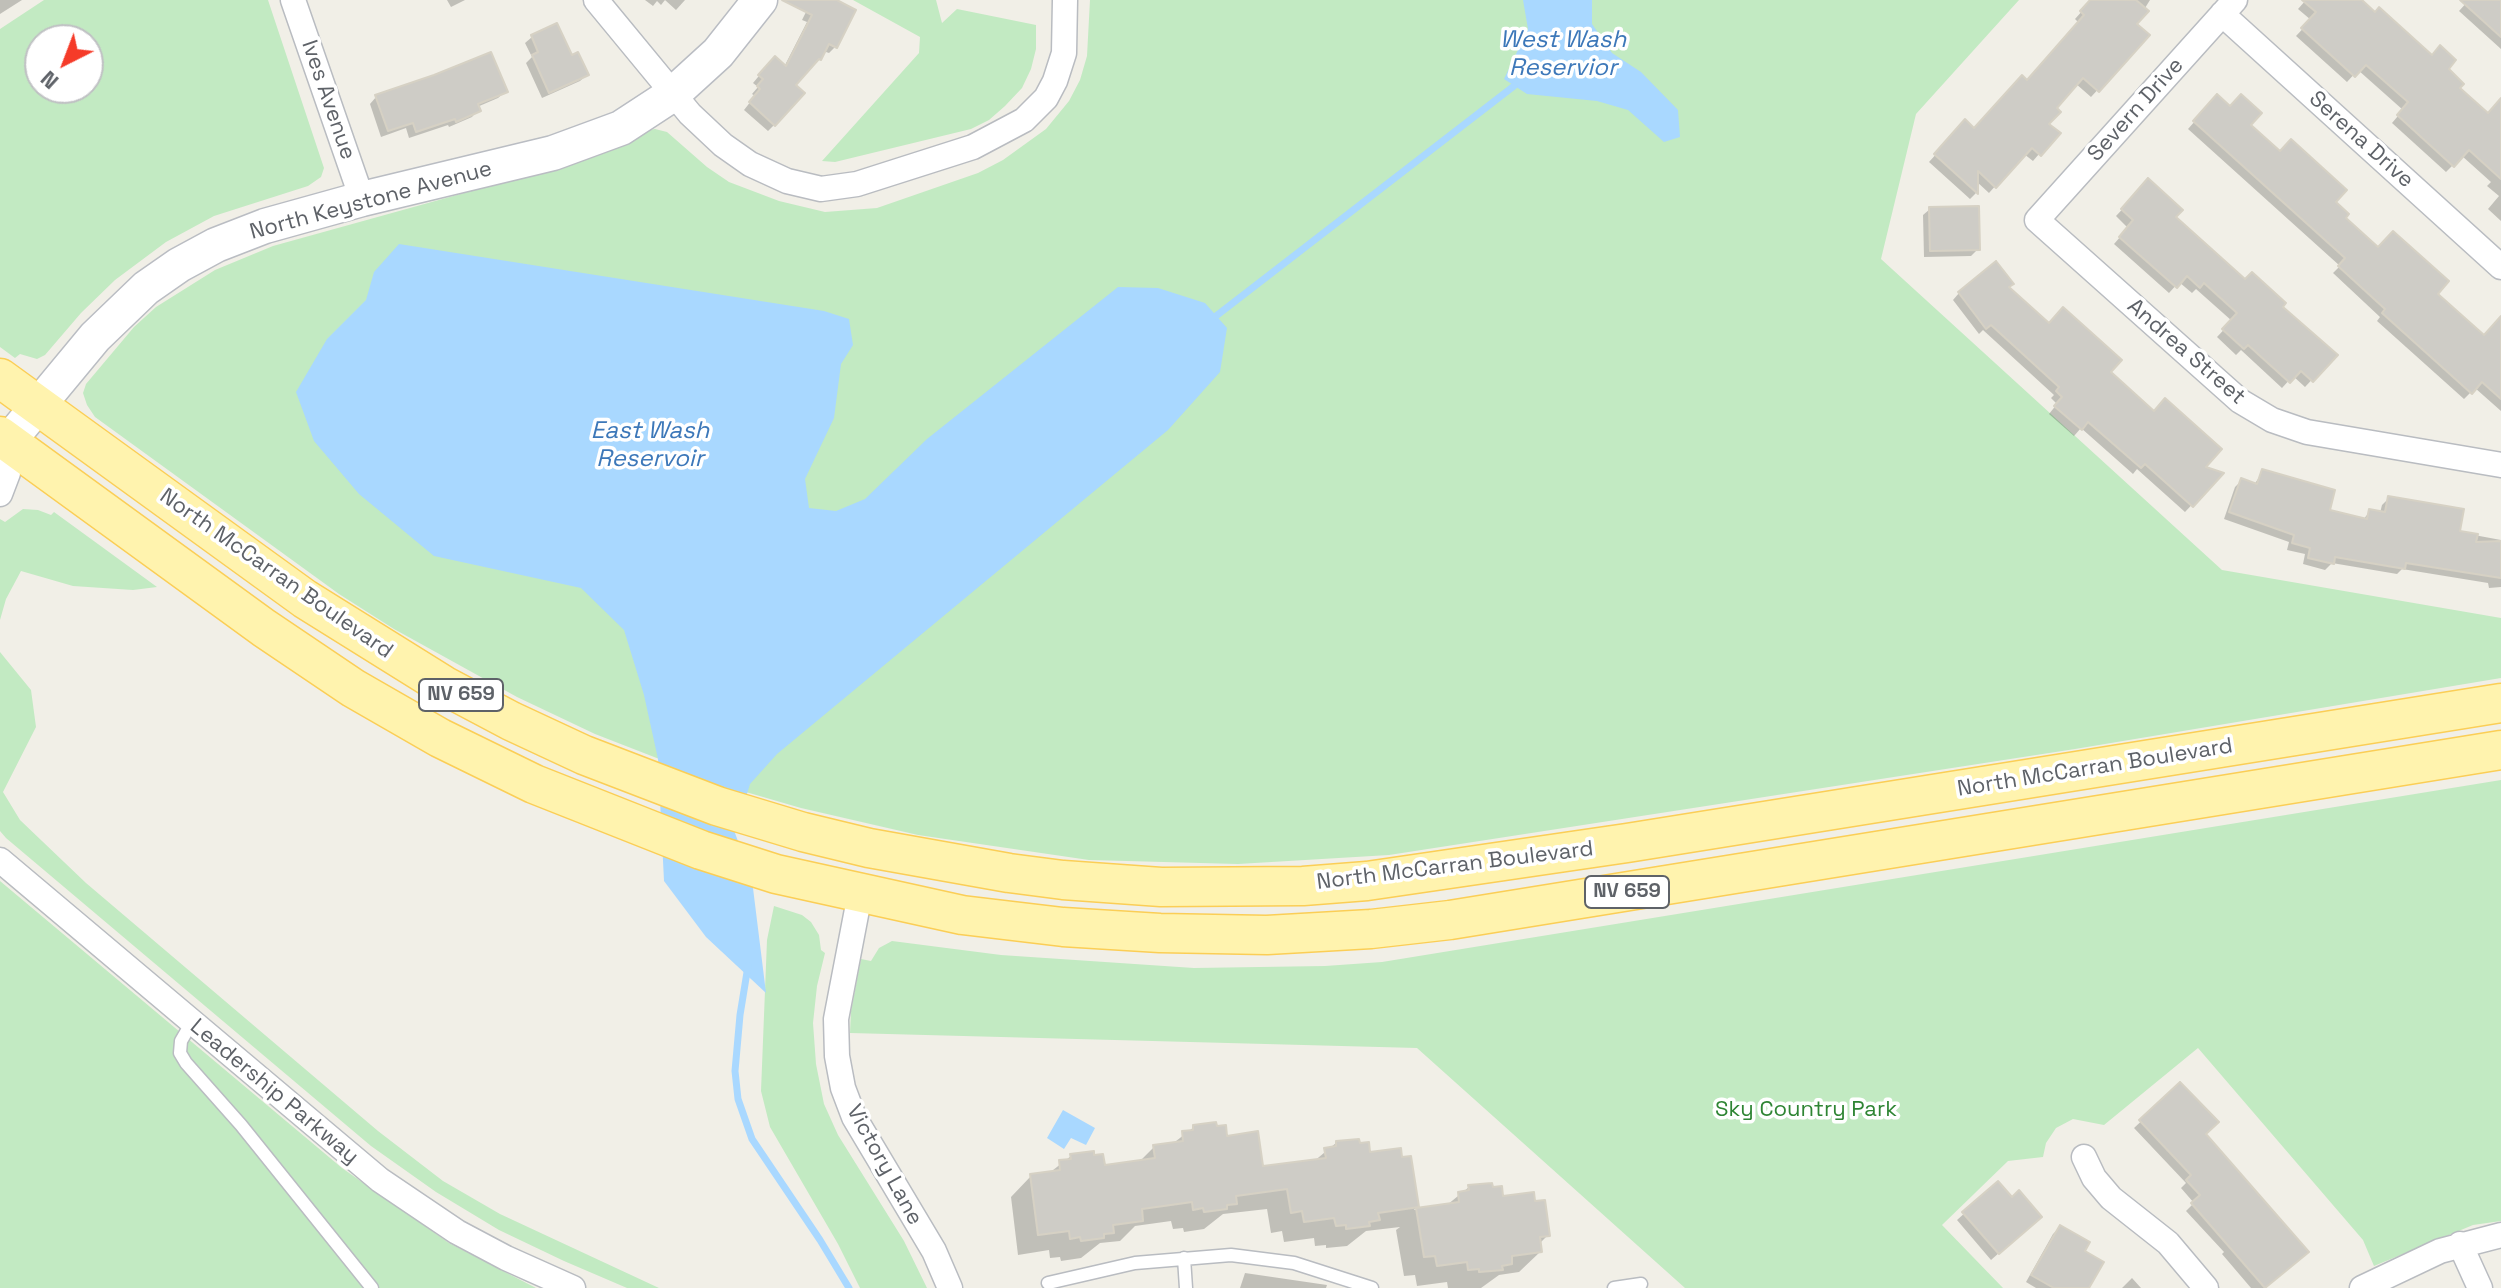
<!DOCTYPE html>
<style>
body{margin:0}
#map{position:relative;width:2501px;height:1288px;overflow:hidden;background:#f1efe7;font-family:"Space Grotesk",sans-serif}
canvas{display:block}
.north{position:absolute;left:24px;top:24px;width:80px;height:80px;box-sizing:border-box;background:#fff;border:2px solid #bfc0c3;border-radius:50%;rotate:222deg;font-size:22px;font-weight:700;line-height:32px;text-align:center;color:#5e6268}
.north::after{content:'';display:block;margin:auto;width:28px;height:36px;background:#f53b29;clip-path:polygon(50% 0,100% 100%,50% 72%,0 100%)}
</style>
<div id="map">
<canvas width="2501" height="1288"></canvas>
<div class="north">N</div>
</div>
<script>
const ctx = document.querySelector('canvas').getContext('2d');
ctx.lineJoin = 'round';
function paint(path, color) { ctx.fillStyle = color; ctx.fill(path, 'evenodd'); }
const toPath = rows => new Path2D(rows.map(r => 'M' + r).join(''));
function strokePath(path, color, width, dash) { ctx.strokeStyle = color; ctx.lineWidth = width; ctx.lineCap = dash ? 'butt' : 'round'; ctx.setLineDash(dash || []); ctx.stroke(path); }
function label(font, color, halo, rows, align = 'center') {
  ctx.font = font + ' "Space Grotesk",sans-serif'; ctx.lineWidth = 7; ctx.setLineDash([]); ctx.textBaseline = 'middle'; ctx.strokeStyle = halo; ctx.fillStyle = color; for (const [text, x, y, turn = 0] of rows) {
    ctx.save(); ctx.translate(x, y); ctx.rotate((+turn || 0) * Math.PI / 180); ctx.textAlign = isNaN(turn) ? turn : align; if (halo) ctx.strokeText(text, 0, 0); ctx.fillText(text, 0, 0); ctx.restore();
  }
}
const green = toPath([
 [44,0,268,0,324,168,321,177,308,186,214,216,166,242,115,280,81,313,45,355,37,359,20,354,15,358,0,347,0,29],
 [88,40,88,88,40,88,40,40],
 [853,0,936,0,942,23,957,9,1036,25,1036,49,1031,69,1022,88,1005,106,989,120,971,129,835,162,822,161,919,53,920,37],
 [1090,0,2019,0,1916,114,1881,259,2222,570,2501,618,2501,678,2075,749,1389,855,1238,864,1089,860,918,835,801,808,739,790,595,734,517,697,394,629,339,594,95,417,87,405,83,393,86,384,134,327,156,307,215,270,273,246,547,170,644,131,655,129,667,132,707,167,729,182,779,201,825,212,877,208,978,173,1003,160,1046,129,1069,101,1080,80,1087,56],
 [23,509,38,510,51,515,54,512,157,587,133,590,73,586,21,571,6,599,0,620,0,519,5,522],
 [0,652,31,690,36,727,3,792,20,820,86,883,378,1131,443,1181,500,1214,659,1288,627,1288,564,1261,499,1230,436,1192,371,1146,6,838,0,831],
 [2501,780,2501,1221,2473,1225,2374,1266,2363,1240,2198,1048,2104,1125,2073,1119,2056,1128,2046,1143,2043,1157,2008,1161,1942,1225,2003,1288,1685,1288,1417,1048,850,1033,851,1011,861,959,871,961,879,948,892,941,1001,955,1194,968,1325,966,1382,962],
 [0,881,342,1168,449,1243,536,1288,0,1288],
 [774,906,802,915,811,922,819,935,821,950,825,953,817,986,813,1023,816,1064,824,1104,838,1135,904,1241,927,1288,860,1288,838,1244,770,1127,761,1091,767,940]
]);
const water = toPath([
 [1523,0,1592,0,1592,24,1612,53,1641,72,1678,110,1680,137,1664,142,1628,110,1597,101,1527,94,1504,79,1528,29],
 [399,244,824,311,849,319,853,345,841,364,834,418,805,479,809,508,836,511,865,499,927,439,1118,287,1158,288,1205,303,1227,328,1220,372,1168,430,777,754,750,784,735,833,752,880,766,993,706,937,664,881,658,759,644,695,624,630,581,588,434,556,359,494,314,441,296,392,327,339,366,300,374,272],
 [1063,1110,1095,1128,1086,1145,1071,1138,1064,1149,1047,1138]
]);
const shadow = toPath([
 [0,0,22,0,0,14],
 [447,0,465,0,451,7],
 [645,0,685,0,676,10,665,0,661,5,657,1,653,6],
 [812,0,833,0,835,47,829,53,823,51,819,59,793,85,774,125,768,131,744,110,755,96,752,94,758,87,753,83,768,65,784,67,807,22,802,20],
 [2092,0,2150,0,2135,24,2129,56,2091,97,2075,83,2054,108,2046,124,2039,154,2033,161,2024,154,1989,193,1976,181,1976,193,1970,199,1929,162,1965,122,1974,130,2026,82,2079,23,2075,19],
 [2306,0,2359,0,2446,70,2458,88,2487,115,2501,108,2501,221,2488,209,2499,196,2487,186,2491,182,2462,156,2446,172,2392,123,2403,110,2358,70,2347,82,2296,36,2311,20,2298,9],
 [2469,0,2501,0,2501,49,2459,11],
 [532,37,571,58,587,75,580,81,542,98,526,63,532,57,525,43],
 [505,92,498,98,477,107,478,110,472,117,449,127,448,125,409,138,406,128,381,137,370,104,376,97],
 [2211,103,2248,126,2334,202,2343,218,2484,338,2501,332,2501,411,2475,388,2464,399,2377,321,2380,317,2333,273,2340,266,2188,129],
 [2149,181,2173,218,2335,355,2305,387,2293,376,2282,388,2241,350,2236,355,2217,337,2232,321,2196,289,2192,293,2179,282,2169,293,2114,244,2128,228,2116,216],
 [1930,209,1978,249,1971,256,1924,257,1923,215],
 [2007,288,2048,325,2109,372,2202,468,2221,474,2185,512,2137,469,2133,474,2081,428,2074,436,2049,414,2057,404,2051,398,2054,395,1983,330,1979,334,1953,300,1959,293],
 [2263,471,2328,511,2363,520,2370,511,2380,513,2382,505,2389,498,2458,532,2501,540,2501,587,2489,588,2488,583,2402,569,2397,574,2332,563,2325,570,2303,564,2305,554,2287,550,2289,542,2224,519,2235,487,2241,481,2254,485],
 [2180,1085,2204,1134,2300,1259,2264,1288,2251,1288,2222,1254,2224,1252,2186,1211,2194,1203,2181,1188,2186,1183,2134,1128],
 [1194,1127,1226,1138,1261,1168,1313,1162,1336,1143,1368,1154,1417,1206,1414,1210,1447,1205,1469,1187,1501,1198,1548,1235,1539,1244,1540,1252,1519,1272,1499,1275,1481,1288,1448,1288,1447,1282,1417,1286,1415,1275,1404,1276,1396,1230,1400,1227,1366,1231,1347,1246,1326,1248,1326,1245,1315,1246,1314,1238,1284,1242,1282,1231,1271,1233,1267,1209,1223,1214,1204,1229,1184,1232,1183,1228,1173,1229,1171,1221,1135,1226,1120,1241,1100,1243,1081,1258,1061,1261,1060,1257,1050,1258,1049,1250,1018,1255,1011,1197,1031,1176,1048,1174,1071,1156,1103,1167,1139,1162,1154,1147,1171,1145],
 [1997,1184,2033,1223,1991,1260,1957,1220],
 [2060,1227,2082,1252,2086,1288,2036,1288,2026,1282,2053,1234],
 [1245,1273,1327,1285,1326,1288,1240,1288],
 [2132,1278,2141,1288,2122,1288]
]);
const stream = toPath([
 [1216,316,1514,86],
 [748,966,740,1015,735,1071,738,1099,752,1139,820,1240,849,1288]
]);
const building = toPath([
 [782,0,837,0,856,10,837,48,829,44,821,60,819,59,796,85,805,93,775,126,749,102,760,89,757,86,763,79,758,75,775,56,786,66,812,15,782,0],
 [2090,0,2136,0,2149,11,2137,24,2150,35,2099,92,2083,78,2057,108,2061,112,2049,124,2061,133,2041,156,2032,148,1996,188,1978,171,1978,194,1934,154,1965,119,1974,128,2022,75,2027,80,2084,15,2080,11,2090,0],
 [2302,0,2362,0,2375,12,2379,7,2432,55,2440,45,2456,60,2449,69,2464,84,2460,88,2488,113,2501,98,2501,179,2469,150,2454,167,2397,115,2408,102,2366,65,2355,77,2301,28,2316,12,2302,0],
 [2460,0,2501,0,2501,37,2460,0],
 [557,23,572,55,578,52,589,75,549,93,532,55,538,52,531,35,557,23],
 [491,52,508,92,478,104,481,111,456,122,455,119,416,132,413,123,388,131,375,95,434,75,491,52],
 [2217,94,2230,106,2241,94,2262,113,2251,125,2280,151,2291,139,2347,190,2336,202,2349,214,2346,218,2378,247,2393,231,2449,281,2438,294,2484,335,2501,316,2501,399,2482,382,2472,394,2382,313,2385,309,2338,266,2345,258,2193,121,2217,94],
 [2148,178,2183,210,2176,217,2245,279,2252,272,2286,303,2283,307,2338,355,2313,382,2301,371,2290,383,2248,345,2244,349,2222,329,2237,313,2204,283,2200,288,2187,276,2177,288,2119,237,2133,220,2121,209,2148,178],
 [1979,206,1980,250,1930,251,1929,207,1979,206],
 [1996,261,2014,284,2009,287,2049,323,2063,307,2122,360,2111,372,2154,411,2165,398,2222,449,2206,467,2224,473,2193,507,2145,464,2141,468,2088,422,2082,430,2054,406,2062,397,2056,391,2059,387,1991,325,1986,329,1958,292,1996,261],
 [2262,469,2335,490,2330,510,2367,519,2369,509,2385,512,2388,496,2464,509,2460,531,2478,534,2476,542,2501,541,2501,578,2406,563,2405,569,2335,557,2334,564,2308,558,2310,548,2292,543,2294,535,2229,512,2241,478,2257,484,2262,469],
 [2180,1082,2219,1122,2206,1134,2309,1252,2265,1288,2191,1203,2200,1195,2186,1180,2191,1175,2139,1120,2180,1082],
 [1216,1122,1217,1126,1226,1125,1227,1136,1258,1131,1263,1166,1326,1158,1324,1148,1336,1146,1336,1141,1359,1139,1360,1143,1369,1142,1370,1152,1401,1148,1402,1157,1411,1156,1419,1207,1378,1213,1380,1220,1369,1222,1370,1226,1346,1229,1346,1225,1336,1226,1334,1218,1304,1222,1302,1211,1291,1213,1287,1189,1236,1196,1237,1204,1227,1205,1227,1209,1204,1212,1203,1208,1193,1210,1192,1202,1142,1209,1143,1221,1113,1225,1114,1233,1104,1234,1104,1238,1081,1241,1080,1237,1070,1239,1069,1231,1038,1235,1030,1174,1060,1170,1059,1160,1071,1159,1070,1154,1094,1151,1094,1155,1103,1154,1105,1165,1155,1158,1153,1145,1183,1141,1182,1131,1193,1130,1193,1125,1216,1122],
 [1998,1181,2012,1197,2019,1190,2042,1217,1999,1254,1962,1212,1998,1181],
 [1492,1183,1493,1187,1502,1186,1503,1196,1534,1192,1535,1201,1545,1200,1550,1236,1540,1237,1542,1252,1512,1256,1512,1264,1502,1266,1503,1270,1479,1272,1479,1269,1468,1270,1467,1262,1437,1266,1435,1256,1424,1257,1416,1208,1459,1202,1458,1192,1469,1190,1468,1185,1492,1183],
 [2060,1225,2090,1242,2085,1251,2104,1262,2089,1288,2054,1288,2031,1275,2060,1225]
]);
const lane = toPath([
 [192,1022,181,1041,180,1053,186,1063,241,1125,372,1288],
 [1184,1258,1186,1288],
 [1048,1283,1135,1263,1231,1255,1294,1263,1372,1288],
 [1614,1288,1641,1284]
]);
const street = toPath([
 [293,0,362,199],
 [596,0,690,114,723,145,750,164,787,181,821,189,857,184,973,147,1024,120,1046,98,1055,81,1064,53,1065,0],
 [2235,0,2037,220,2240,401,2272,420,2307,432,2501,465],
 [2222,14,2501,267],
 [0,494,8,473,8,442,1,446],
 [0,860,380,1180,457,1232,506,1258,573,1288],
 [860,894,836,1019,837,1056,843,1088,854,1117,934,1251,950,1288],
 [2084,1157,2094,1178,2111,1198,2168,1243,2206,1288],
 [2460,1244,2480,1288],
 [2362,1288,2440,1251,2501,1235]
]);
const secondary = toPath([
 [8,442,95,337,146,288,179,265,216,245,265,226,362,199,553,153,621,128,673,94,718,53,760,0]
]);
const primary = toPath([
 [0,378,305,599,443,685,511,721,584,755,717,806,803,832,869,848,1009,873,1063,880,1161,887,1303,886,1367,881,1627,843,2501,703],
 [0,436,264,628,353,688,440,738,534,784,701,850,776,874,962,915,1063,927,1160,933,1267,935,1371,929,1450,920,2501,750]
]);
const shields = [
 [461,695,84],
 [1627,892,84]
];
const shieldNames = [
 ["NV 659",461,695],
 ["NV 659",1627,892]
];
const streetNames = [
 ["Ives Avenue",328,100,71],
 ["Severn Drive",2136,110,-48],
 ["Serena Drive",2361,140,42],
 ["North Keystone Avenue",371,201,-15],
 ["Andrea Street",2186,352,41],
 ["North McCarran Boulevard",276,574,35],
 ["North McCarran Boulevard",2095,768,-9],
 ["North McCarran Boulevard",1455,866,-7],
 ["Leadership Parkway",274,1092,40],
 ["Victory Lane",884,1165,61]
];
const parkNames = [
 ["Sky Country Park",1806,1110]
];
const waterNames = [
 ["West Wash",1563,40],
 ["Reservior",1563,68],
 ["East Wash",650,431],
 ["Reservoir",650,459]
];
paint(green, '#c2eac2');
paint(water, '#a9d8ff');
paint(shadow, '#0003');
strokePath(stream, '#a9d8ff', 7);
paint(building, '#ceccc6');
strokePath(building, '#d6d1c4', 2);
strokePath(lane, '#b9bcc1', 15);
strokePath(street, '#b9bcc1', 27);
strokePath(secondary, '#babdc3', 37);
strokePath(primary, '#fbce56', 41);
strokePath(lane, '#fff', 12);
strokePath(street, '#fff', 24);
strokePath(secondary, '#fff', 34);
strokePath(primary, '#fff3ae', 38);
for (const [x, y, w] of shields) { const box = new Path2D(); box.roundRect(x - w / 2, y - 16, w, 32, 6); ctx.fillStyle = '#fff'; ctx.fill(box); strokePath(box, '#5e6268', 2); }
label('bold 20px', '#5e6268', null, shieldNames);
label('22px', '#5e6268', '#fff', streetNames);
label('22px', '#2f8534', '#fff', parkNames);
label('italic 24px', '#3d78b9', '#fff', waterNames);
</script>
